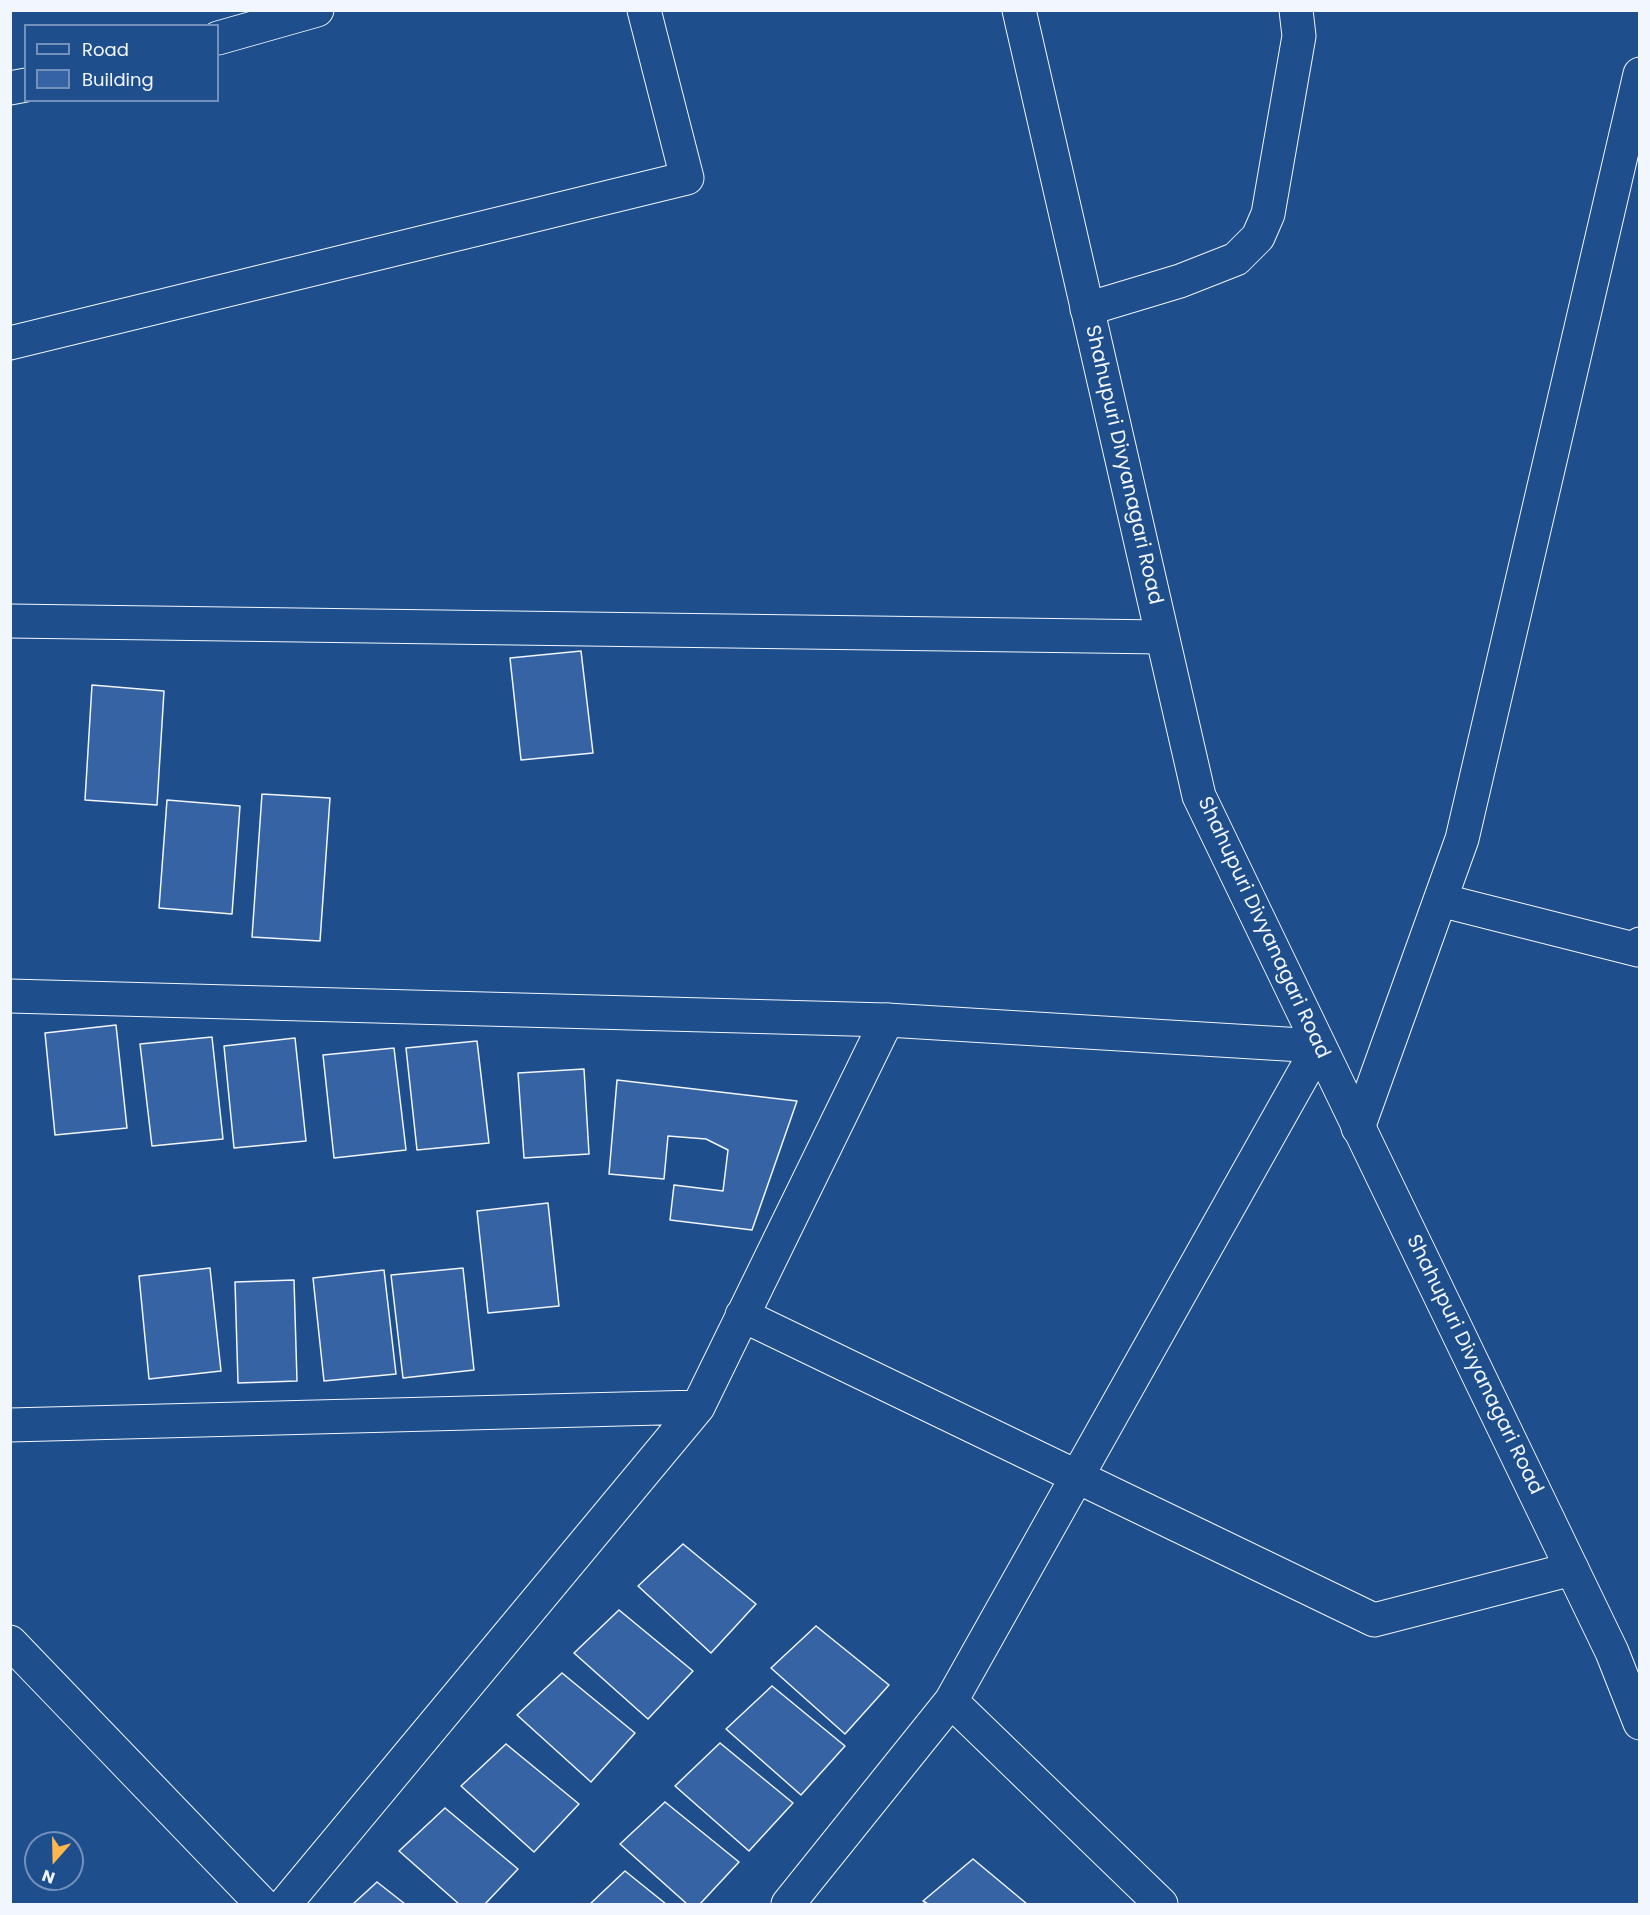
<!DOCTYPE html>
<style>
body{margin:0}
#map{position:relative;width:1650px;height:1915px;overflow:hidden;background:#1f4e8c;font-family:Poppins,sans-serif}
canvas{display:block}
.frame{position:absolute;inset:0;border:12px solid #f2f6ff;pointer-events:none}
.legend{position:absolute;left:24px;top:24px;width:195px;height:78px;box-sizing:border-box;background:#1f4e8c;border:2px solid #7391ba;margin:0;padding:8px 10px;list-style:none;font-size:18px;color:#f2f6ff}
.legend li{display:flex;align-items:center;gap:12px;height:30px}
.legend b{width:30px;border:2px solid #7391ba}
.north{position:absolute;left:24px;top:1831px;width:60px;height:60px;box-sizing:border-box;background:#1f4e8c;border:2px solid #7391ba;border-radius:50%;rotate:200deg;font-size:16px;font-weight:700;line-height:24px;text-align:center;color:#f2f6ff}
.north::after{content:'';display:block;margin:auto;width:21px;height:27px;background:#ffb74d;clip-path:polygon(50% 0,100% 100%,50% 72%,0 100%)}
</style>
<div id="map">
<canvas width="1650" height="1915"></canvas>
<div class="frame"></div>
<ul class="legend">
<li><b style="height:8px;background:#1f4e8c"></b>Road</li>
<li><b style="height:16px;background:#3563a3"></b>Building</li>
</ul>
<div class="north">N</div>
</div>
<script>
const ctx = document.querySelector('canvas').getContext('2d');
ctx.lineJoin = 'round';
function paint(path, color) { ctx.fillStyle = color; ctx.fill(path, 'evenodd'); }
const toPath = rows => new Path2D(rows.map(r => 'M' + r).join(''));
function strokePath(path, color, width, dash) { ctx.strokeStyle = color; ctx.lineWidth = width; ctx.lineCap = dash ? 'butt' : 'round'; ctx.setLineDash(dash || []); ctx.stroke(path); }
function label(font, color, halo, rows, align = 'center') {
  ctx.font = font + ' Poppins,sans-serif'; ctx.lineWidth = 4.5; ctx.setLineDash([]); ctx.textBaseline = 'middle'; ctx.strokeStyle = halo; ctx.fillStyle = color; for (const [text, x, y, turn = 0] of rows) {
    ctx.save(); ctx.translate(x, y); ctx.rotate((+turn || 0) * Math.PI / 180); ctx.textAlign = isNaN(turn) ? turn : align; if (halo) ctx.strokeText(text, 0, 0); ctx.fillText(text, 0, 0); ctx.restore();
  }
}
const building = toPath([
 [581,651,593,753,521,760,510,658,581,651],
 [92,685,164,691,157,805,85,800,92,685],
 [262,794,330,798,320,941,252,937,262,794],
 [167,800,240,806,232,914,159,908,167,800],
 [116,1025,127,1128,55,1135,45,1033,116,1025],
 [212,1037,223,1139,152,1146,140,1044,212,1037],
 [295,1038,306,1141,234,1148,224,1046,295,1038],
 [477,1041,489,1143,417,1150,406,1048,477,1041],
 [394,1048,406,1150,334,1158,323,1055,394,1048],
 [584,1069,589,1154,524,1158,518,1073,584,1069],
 [617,1080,797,1101,752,1230,670,1220,674,1185,723,1191,728,1150,706,1139,668,1136,664,1179,609,1174,617,1080],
 [548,1203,559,1306,488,1313,477,1211,548,1203],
 [210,1268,221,1371,149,1379,139,1276,210,1268],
 [463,1268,474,1370,403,1378,391,1275,463,1268],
 [384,1270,396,1374,324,1381,313,1278,384,1270],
 [294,1280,297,1381,238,1383,235,1282,294,1280],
 [683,1544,756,1604,711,1653,638,1586,683,1544],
 [619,1610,693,1671,648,1719,574,1653,619,1610],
 [816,1626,889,1685,845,1734,771,1668,816,1626],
 [562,1673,635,1733,591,1782,517,1715,562,1673],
 [772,1686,845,1746,801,1795,726,1729,772,1686],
 [720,1743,793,1803,749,1851,675,1786,720,1743],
 [506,1744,579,1804,534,1852,461,1786,506,1744],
 [665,1802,739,1862,700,1904,687,1904,620,1844,665,1802],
 [445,1808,518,1869,485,1904,459,1904,399,1851,445,1808],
 [973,1859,1027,1904,928,1904,923,1901,973,1859],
 [625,1871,666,1904,590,1904,625,1871],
 [377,1882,405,1904,353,1904,377,1882]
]);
const minor = toPath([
 [218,38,317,10],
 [10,88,26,85],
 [1087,309,1180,281,1236,259,1258,237,1268,214,1299,36,1296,10],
 [10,343,687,178,644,10],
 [10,621,1162,637],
 [1440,900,1638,950,1640,944],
 [1358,1128,1462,839,1640,74],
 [742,1315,1374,1620,1572,1569],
 [10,1425,698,1407],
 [10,1642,262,1904],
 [951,1701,1161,1904],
 [285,1904,698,1407,887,1020],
 [788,1904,951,1701,1319,1046]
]);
const tertiary = toPath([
 [10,996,887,1020,1319,1046]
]);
const secondary = toPath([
 [1019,10,1199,796,1612,1652,1640,1723]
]);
const streetNames = [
 ["Shahupuri Divyanagari Road",1123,465,77],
 ["Shahupuri Divyanagari Road",1263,928,65],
 ["Shahupuri Divyanagari Road",1474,1365,64]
];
paint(building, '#3563a3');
strokePath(building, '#f2f6ff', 1.5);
strokePath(minor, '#f2f6ff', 35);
strokePath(tertiary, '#f2f6ff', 35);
strokePath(secondary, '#f2f6ff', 35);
strokePath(minor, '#1f4e8c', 33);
strokePath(tertiary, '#1f4e8c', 33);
strokePath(secondary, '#1f4e8c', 33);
label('20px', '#f2f6ff', '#1f4e8c', streetNames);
</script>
